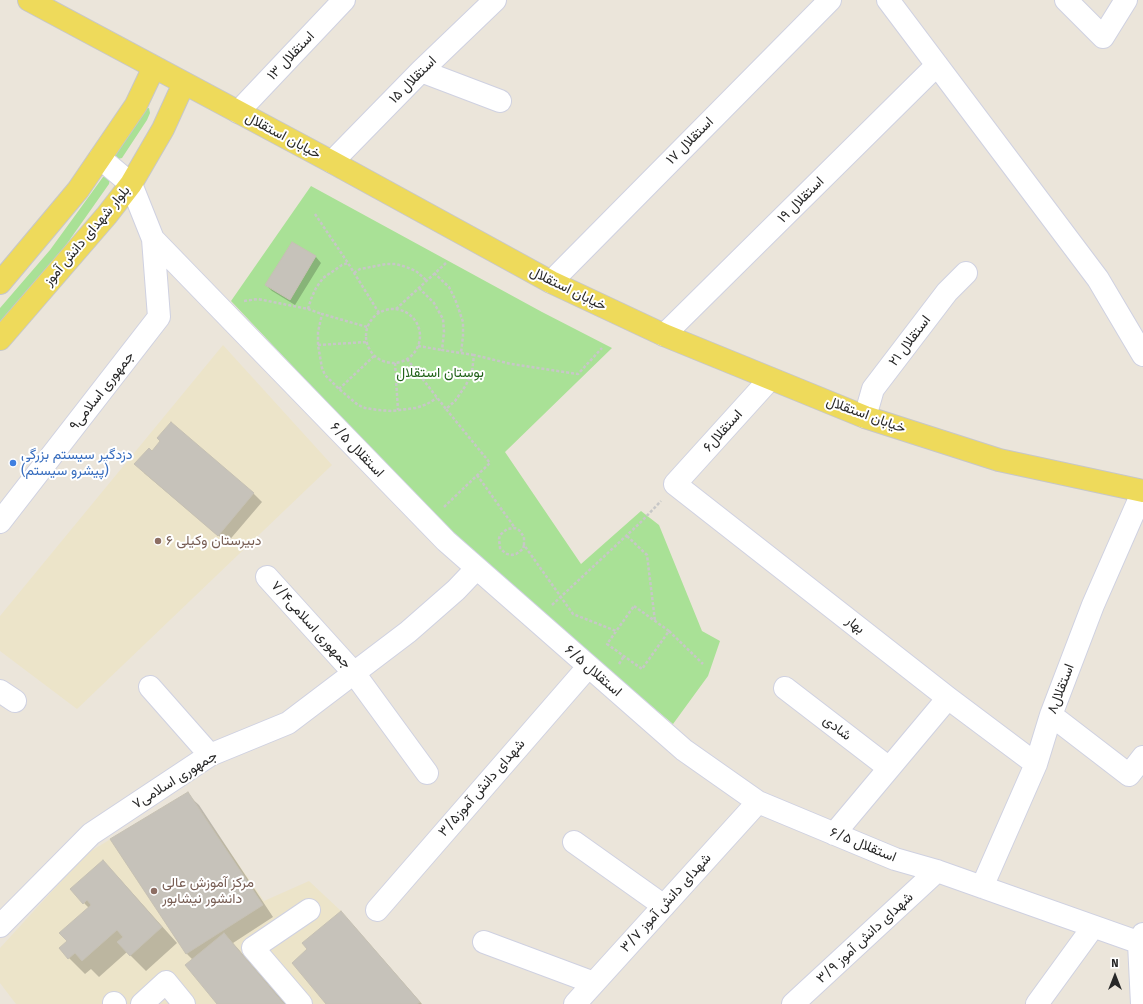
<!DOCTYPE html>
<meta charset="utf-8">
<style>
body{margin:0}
#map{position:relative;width:1143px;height:1004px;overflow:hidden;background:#ebe5da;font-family:"Fira Sans",sans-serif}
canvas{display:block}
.north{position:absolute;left:1095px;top:956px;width:40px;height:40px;-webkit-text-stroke:3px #fff;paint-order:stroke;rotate:0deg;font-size:11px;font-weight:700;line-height:16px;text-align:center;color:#282828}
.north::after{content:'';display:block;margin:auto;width:14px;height:18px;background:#282828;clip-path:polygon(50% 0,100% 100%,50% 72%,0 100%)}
</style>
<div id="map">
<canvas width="1143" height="1004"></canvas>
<div class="north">N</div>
</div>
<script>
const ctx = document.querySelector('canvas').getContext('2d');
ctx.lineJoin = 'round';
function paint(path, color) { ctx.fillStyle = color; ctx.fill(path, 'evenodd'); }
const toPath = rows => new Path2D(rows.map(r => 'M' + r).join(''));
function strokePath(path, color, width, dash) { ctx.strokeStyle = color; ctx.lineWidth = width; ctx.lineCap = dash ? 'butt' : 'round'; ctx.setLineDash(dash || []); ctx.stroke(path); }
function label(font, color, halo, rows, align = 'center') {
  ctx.font = font + ' "Fira Sans",Vazirmatn,sans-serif'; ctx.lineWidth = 4; ctx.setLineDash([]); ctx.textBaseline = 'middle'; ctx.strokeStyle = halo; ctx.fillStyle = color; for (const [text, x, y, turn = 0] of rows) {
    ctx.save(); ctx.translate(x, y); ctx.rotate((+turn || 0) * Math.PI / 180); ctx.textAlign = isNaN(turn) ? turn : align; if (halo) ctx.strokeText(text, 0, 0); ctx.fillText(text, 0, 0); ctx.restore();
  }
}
const education = toPath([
 [223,345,332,465,77,709,0,651,0,616],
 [188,792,264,901,309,881,341,911,422,1004,16,1004,0,983,0,948,86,854]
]);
const green = toPath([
 [149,108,150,113,147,120,122,158,118,159,116,156,116,152,144,109],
 [107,176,110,179,109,184,59,255,0,322,0,308,50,250,103,177],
 [311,186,542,312,612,348,505,452,581,564,641,511,659,525,702,631,720,641,708,676,673,724,526,600,440,522,231,301]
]);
const shadow = toPath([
 [292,243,316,257,321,263,295,305,272,291,266,285],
 [171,423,254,494,262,502,227,543,144,473,152,452,161,442],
 [187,794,199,805,273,917,233,943,286,1004,218,1004,193,960,187,954,111,840],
 [103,862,118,877,177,943,146,971,127,952,99,977,91,969,85,974,60,949,68,941,89,908,84,903],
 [341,913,352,924,422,1004,327,1004,308,949]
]);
const building = toPath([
 [292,242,316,256,290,300,265,285,292,242],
 [171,422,254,493,218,536,134,464,149,448,152,451,160,441,157,438,171,422],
 [188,792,263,905,186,954,110,839,188,792],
 [103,860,162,927,130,956,117,942,123,937,117,930,82,961,75,953,68,959,59,948,67,941,59,933,91,905,87,900,83,904,70,889,103,860],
 [341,911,420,1002,417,1004,326,1004,292,963,307,949,302,943,341,911],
 [224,933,284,1004,217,1004,185,965,224,933]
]);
const path = toPath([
 [315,214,348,263],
 [354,273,360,269,371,267,386,264,396,264,406,267,416,271,427,281],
 [434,273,449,287,455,299,459,310,463,322,463,336,461,353],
 [419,288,434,303,443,319,444,332,442,350,474,355],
 [244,301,258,299,308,309,322,314],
 '366 336a27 27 0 1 1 54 0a27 27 0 1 1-54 0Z',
 [308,309,311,299,316,288,323,278,342,265,348,263,379,313],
 [396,309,446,263],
 [367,327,322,314,318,332,318,345,322,368,325,375,339,389,358,405,365,408,378,410,392,411,416,408,427,404,437,398],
 [318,345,366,342],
 [418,346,442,350],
 [407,359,446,409],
 [395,363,398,410],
 [339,389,374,356],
 [477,475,515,528],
 [444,507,490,463,446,409,455,401,466,385,472,372,474,355,511,364,578,374,602,348],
 [627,536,647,555,655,621],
 [524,545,523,549,516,554,512,555,507,554,503,551,500,548,499,539,500,535,507,529,515,528,519,530,524,537,524,545,573,614,616,631],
 [552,605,641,522,661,501],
 [634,606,669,631,642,669,607,644,634,606],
 [669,631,703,664],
 [619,664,624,656]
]);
const minor = toPath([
 [888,0,1098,279,1143,355],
 [1066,0,1103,37,1126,0],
 [421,71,500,101],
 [238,112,344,0],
 [332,162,421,71,495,0],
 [153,239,446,541,684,750,758,802,895,859,937,871,1143,944],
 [551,282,830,0],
 [664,335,937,65],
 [770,379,675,484,948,698,1036,764],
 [865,417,873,389,947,292,966,273],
 [0,522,159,317,153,239,131,184,100,158],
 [267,577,354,673,427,773],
 [150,687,210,755],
 [785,688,889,768],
 [0,691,15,701],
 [1051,715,1129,775,1143,757],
 [834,834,948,698],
 [574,842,664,906],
 [982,887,1036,764,1051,715,1093,605,1143,491],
 [377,910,588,667],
 [0,926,91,834,210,755,288,723,408,632,456,590,476,569],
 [484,942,594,983],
 [114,1003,115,1004],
 [142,1004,166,982,184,1004],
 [301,1004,253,948,309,910],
 [575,1004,758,802],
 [793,1004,937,871],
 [1037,1004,1093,927],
 [1142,1004,1139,943,1143,934]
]);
const major = toPath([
 [29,0,332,162,551,282,664,335,865,417,999,460,1143,491],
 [0,283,78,190,136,105,154,67],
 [0,339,107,215,131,184,163,129,184,83]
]);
const markers = [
 [13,463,4,"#3f7fe0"],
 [158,541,4,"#8d6e63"],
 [154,891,4,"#8d6e63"]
];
const streetNames = [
 ["استقلال ۱۳",291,56,-46],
 ["استقلال ۱۵",413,80,-45],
 ["خیابان استقلال",283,136,28],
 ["استقلال ۱۷",690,141,-45],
 ["استقلال ۱۹",801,200,-45],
 ["بلوار شهدای دانش آموز",87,236,-50],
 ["خیابان استقلال",568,289,26],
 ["استقلال ۲۱",910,341,-53],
 ["جمهوری اسلامی۹",102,391,-52],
 ["خیابان استقلال",866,415,20],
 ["استقلال۶",723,431,-48],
 ["استقلال ۶/۵",357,450,46],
 ["جمهوری اسلامی۷/۴",311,625,48],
 ["بهار",855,625,38],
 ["استقلال ۶/۵",593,671,41],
 ["استقلال۸",1061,689,-69],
 ["شادی",837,728,38],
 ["جمهوری اسلامی۷",175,780,-32],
 ["شهدای دانش آموز۳/۵",482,788,-49],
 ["استقلال ۶/۵",863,845,22],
 ["شهدای دانش آموز ۳/۷",666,903,-48],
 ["شهدای دانش آموز ۳/۹",865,938,-43]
];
const parkNames = [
 ["بوستان استقلال",440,373]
];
const shopNames = [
 ["دزدگیر سیستم بزرگی",21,455],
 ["(پیشرو سیستم)",21,471]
];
const educationNames = [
 ["دبیرستان وکیلی ۶",166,541],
 ["مرکز آموزش عالی",162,883],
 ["دانشور نیشابور",162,899]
];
paint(education, '#ece4c9');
paint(green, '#a9e196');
paint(shadow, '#0003');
paint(building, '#c6c2ba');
strokePath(building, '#c6c1b4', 1);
strokePath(minor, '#cfd1e1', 24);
strokePath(major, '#c7c7c7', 24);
strokePath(path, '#c7c7c7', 2.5, [3, 2]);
strokePath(minor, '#fff', 22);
strokePath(major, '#eeda5b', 22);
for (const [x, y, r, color] of markers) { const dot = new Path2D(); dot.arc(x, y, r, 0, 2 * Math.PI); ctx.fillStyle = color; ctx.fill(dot); strokePath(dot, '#fff', 1.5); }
label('14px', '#282828', '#fff', streetNames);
label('14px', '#22631a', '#fff', parkNames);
label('14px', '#366cbe', '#fff', shopNames, 'left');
label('14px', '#785e54', '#fff', educationNames, 'left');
</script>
